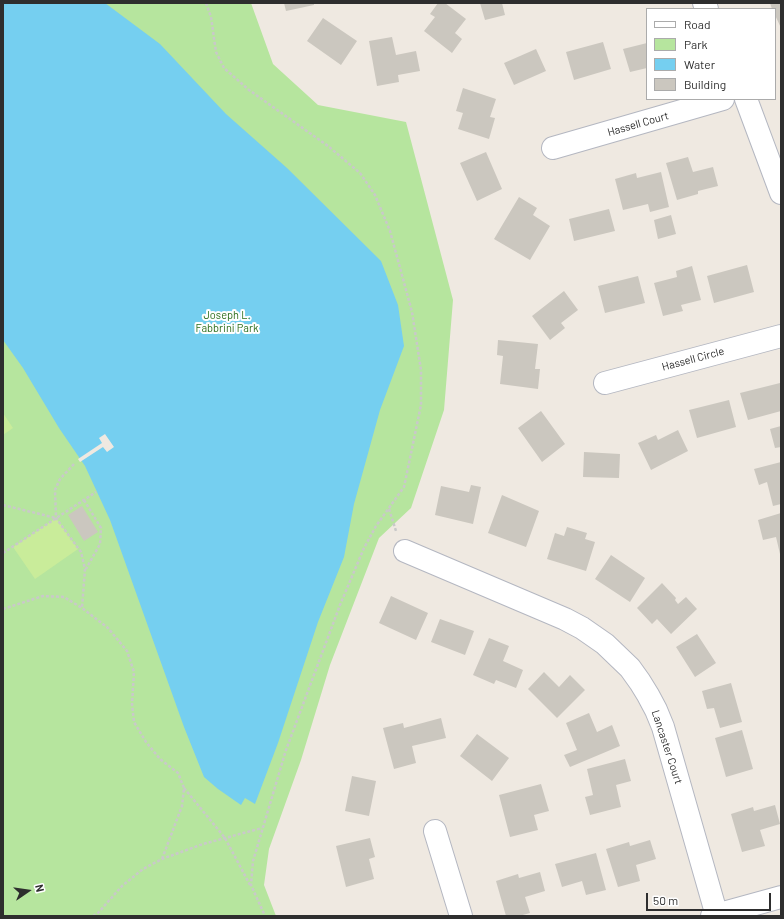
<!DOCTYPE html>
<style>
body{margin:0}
#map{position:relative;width:784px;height:919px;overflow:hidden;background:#efe9e1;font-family:Barlow,sans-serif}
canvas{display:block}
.frame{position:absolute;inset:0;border:4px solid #2e2e2e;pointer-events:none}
.legend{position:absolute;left:646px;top:8px;width:130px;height:92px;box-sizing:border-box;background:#fff;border:1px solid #ababab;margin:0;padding:5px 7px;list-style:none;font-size:12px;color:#2e2e2e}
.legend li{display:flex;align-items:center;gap:8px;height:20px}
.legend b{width:20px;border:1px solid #ababab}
.north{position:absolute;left:8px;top:871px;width:40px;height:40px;-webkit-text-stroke:3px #fff;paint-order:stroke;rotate:77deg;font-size:11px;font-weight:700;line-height:16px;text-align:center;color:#2e2e2e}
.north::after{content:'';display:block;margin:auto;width:14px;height:18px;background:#2e2e2e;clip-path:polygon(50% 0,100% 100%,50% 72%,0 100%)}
.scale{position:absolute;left:646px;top:893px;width:125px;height:18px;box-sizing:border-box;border:2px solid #2e2e2e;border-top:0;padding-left:5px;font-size:12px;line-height:14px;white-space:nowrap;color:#2e2e2e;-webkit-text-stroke:3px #fff;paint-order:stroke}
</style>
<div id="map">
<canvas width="784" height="919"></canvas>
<div class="frame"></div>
<ul class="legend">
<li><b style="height:5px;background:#fff"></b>Road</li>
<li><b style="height:11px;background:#b6e59e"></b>Park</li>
<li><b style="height:11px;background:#75cff0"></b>Water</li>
<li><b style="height:11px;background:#cbc7bf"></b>Building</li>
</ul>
<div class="north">N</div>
<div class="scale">50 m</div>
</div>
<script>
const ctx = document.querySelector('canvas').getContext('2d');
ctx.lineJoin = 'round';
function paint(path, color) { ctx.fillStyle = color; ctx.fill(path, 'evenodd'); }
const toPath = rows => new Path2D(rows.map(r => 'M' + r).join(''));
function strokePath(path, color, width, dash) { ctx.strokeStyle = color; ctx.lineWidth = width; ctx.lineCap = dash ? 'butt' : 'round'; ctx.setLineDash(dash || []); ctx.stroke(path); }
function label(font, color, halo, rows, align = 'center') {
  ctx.font = font + ' Barlow,sans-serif'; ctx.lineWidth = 4; ctx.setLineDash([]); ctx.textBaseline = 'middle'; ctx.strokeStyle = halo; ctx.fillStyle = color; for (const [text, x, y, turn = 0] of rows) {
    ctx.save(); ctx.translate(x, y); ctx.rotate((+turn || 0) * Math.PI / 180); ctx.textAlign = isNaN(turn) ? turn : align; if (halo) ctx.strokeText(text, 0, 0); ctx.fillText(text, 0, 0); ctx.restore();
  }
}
const green = toPath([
 [3,3,251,3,273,64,318,105,406,122,453,300,444,410,411,508,379,538,330,665,301,760,269,849,264,885,276,916,3,916]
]);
const pitch = toPath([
 [3,413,13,428,3,435],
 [56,518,78,549,35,579,13,547]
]);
const water = toPath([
 [3,3,105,3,160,44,226,114,287,168,381,261,398,305,404,346,380,410,354,504,344,557,318,622,278,743,255,804,245,798,241,805,218,789,204,777,184,727,110,520,85,466,59,428,23,368,3,340]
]);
const pier = toPath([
 [105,434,114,447,107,452,103,447,80,462,78,459,102,443,99,438]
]);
const building = toPath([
 [284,3,314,3,314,5,286,11],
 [438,3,445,3,466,19,455,33,462,39,452,53,424,31,435,17,430,14],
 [480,3,502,3,505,15,485,20],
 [770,3,781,3,781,28,775,15,775,9,772,9],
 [323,18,357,41,341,65,307,41],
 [392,37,396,55,416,51,420,71,398,75,399,82,377,86,369,41],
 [603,42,611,69,574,80,566,52],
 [647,43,647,68,630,72,623,49],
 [536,49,546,71,514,85,504,63],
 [463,88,496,99,490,117,495,118,489,139,458,129,463,113,456,111],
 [486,152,502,189,477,201,460,163],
 [688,157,693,172,713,167,718,186,698,191,698,194,677,200,666,163],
 [661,172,669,207,650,212,648,204,623,210,615,179,636,173,637,178],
 [519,197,537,208,533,215,550,226,530,260,494,239],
 [609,209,615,231,574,241,569,219],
 [671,215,676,234,658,239,654,220],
 [747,265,754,292,714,303,707,276],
 [692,266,701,300,681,305,683,311,663,316,654,283,677,277,676,271],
 [638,276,645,303,605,313,598,286],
 [564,291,578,310,561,323,565,328,550,340,532,316],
 [498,340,538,344,535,369,540,369,538,389,500,384,503,356,497,355],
 [780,383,781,411,748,420,740,393],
 [729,400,736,427,697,438,689,410],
 [541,411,565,444,542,462,518,428],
 [781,426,781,447,775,448,770,429],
 [678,430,688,451,651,470,638,443,656,435,658,440],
 [584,452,620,454,619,478,583,477],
 [781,462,781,504,773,506,767,482,759,485,754,469],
 [471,485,481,487,473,524,435,515,441,486,469,492],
 [502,495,539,511,526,547,488,533],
 [82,506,98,532,84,541,68,515],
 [781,513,781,554,780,554,776,537,763,540,758,520],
 [567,527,587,533,585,539,595,542,586,571,547,559,555,533,564,536],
 [611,555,645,578,630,602,595,579],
 [662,583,676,598,675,600,678,604,686,597,697,609,671,634,657,619,652,624,637,608],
 [391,596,428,613,416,640,379,623],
 [440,619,474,631,465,655,431,642],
 [697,634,716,663,695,677,676,647],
 [489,638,509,646,503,661,523,670,516,688,496,680,494,684,473,675],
 [544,672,559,687,570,675,585,690,557,718,528,689],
 [731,683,742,722,720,728,714,708,707,709,702,691],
 [589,713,597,732,612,725,620,746,570,767,564,755,577,750,566,723],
 [441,718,446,738,412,746,416,763,394,769,383,728,403,723,404,728],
 [742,730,753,769,726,777,715,738],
 [477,734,509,758,492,781,460,756],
 [625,759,631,781,616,785,621,807,590,815,585,797,593,795,587,769],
 [352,776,376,781,369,816,345,811],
 [541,784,549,811,534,815,538,830,510,837,499,795],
 [775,805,780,824,760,830,765,846,742,852,731,814,753,807,754,811],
 [370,838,375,857,369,859,374,879,346,887,336,846],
 [650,840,656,859,636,865,640,881,618,887,606,849,629,842,630,846],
 [596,853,606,890,586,895,582,881,562,887,555,864],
 [540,872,545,891,525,897,530,913,519,916,506,916,496,881,518,874,519,878]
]);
const path = toPath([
 [206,3,211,17,216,52,224,68,249,90,328,146,360,173,375,195,390,231,412,312,421,370,421,405,404,487,376,526,364,548,340,605,286,750,253,861,251,885,265,916],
 [74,464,60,479,55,490,56,518,81,552,85,569,82,608],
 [84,500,101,528,100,544,86,569],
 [3,505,56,518],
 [389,509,396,531],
 [3,553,96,492],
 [3,609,43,596,64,597,82,608,108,628,127,651,134,672,132,704,134,722,146,742,160,759,178,773,184,788,182,806,162,859],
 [184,788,225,838,250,885],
 [93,916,98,913,122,886,143,869,162,859,203,844,262,828]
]);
const minor = toPath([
 [704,3,707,9],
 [746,99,781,193],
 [553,148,723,99],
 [605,383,781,336],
 [405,551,565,619,582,628,605,644,630,668,640,682,648,695,656,710,663,727,717,916],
 [435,831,461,916],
 [712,916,781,897]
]);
const streetNames = [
 ["Hassell Court",638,124,-16],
 ["Hassell Circle",693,359,-15],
 ["Lancaster Court",667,747,72]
];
const parkNames = [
 ["Joseph L.",227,315],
 ["Fabbrini Park",227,328]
];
paint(green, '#b6e59e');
paint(pitch, '#c9ec9a');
paint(water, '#75cff0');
paint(pier, '#efe9e1');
paint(building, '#cbc7bf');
strokePath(minor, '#b4b7c1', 24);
strokePath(path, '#c9c9c9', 2.5, [3, 2]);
strokePath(minor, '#fff', 22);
label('11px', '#2e2e2e', '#fff', streetNames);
label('11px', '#2c6e1b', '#fff', parkNames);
</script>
